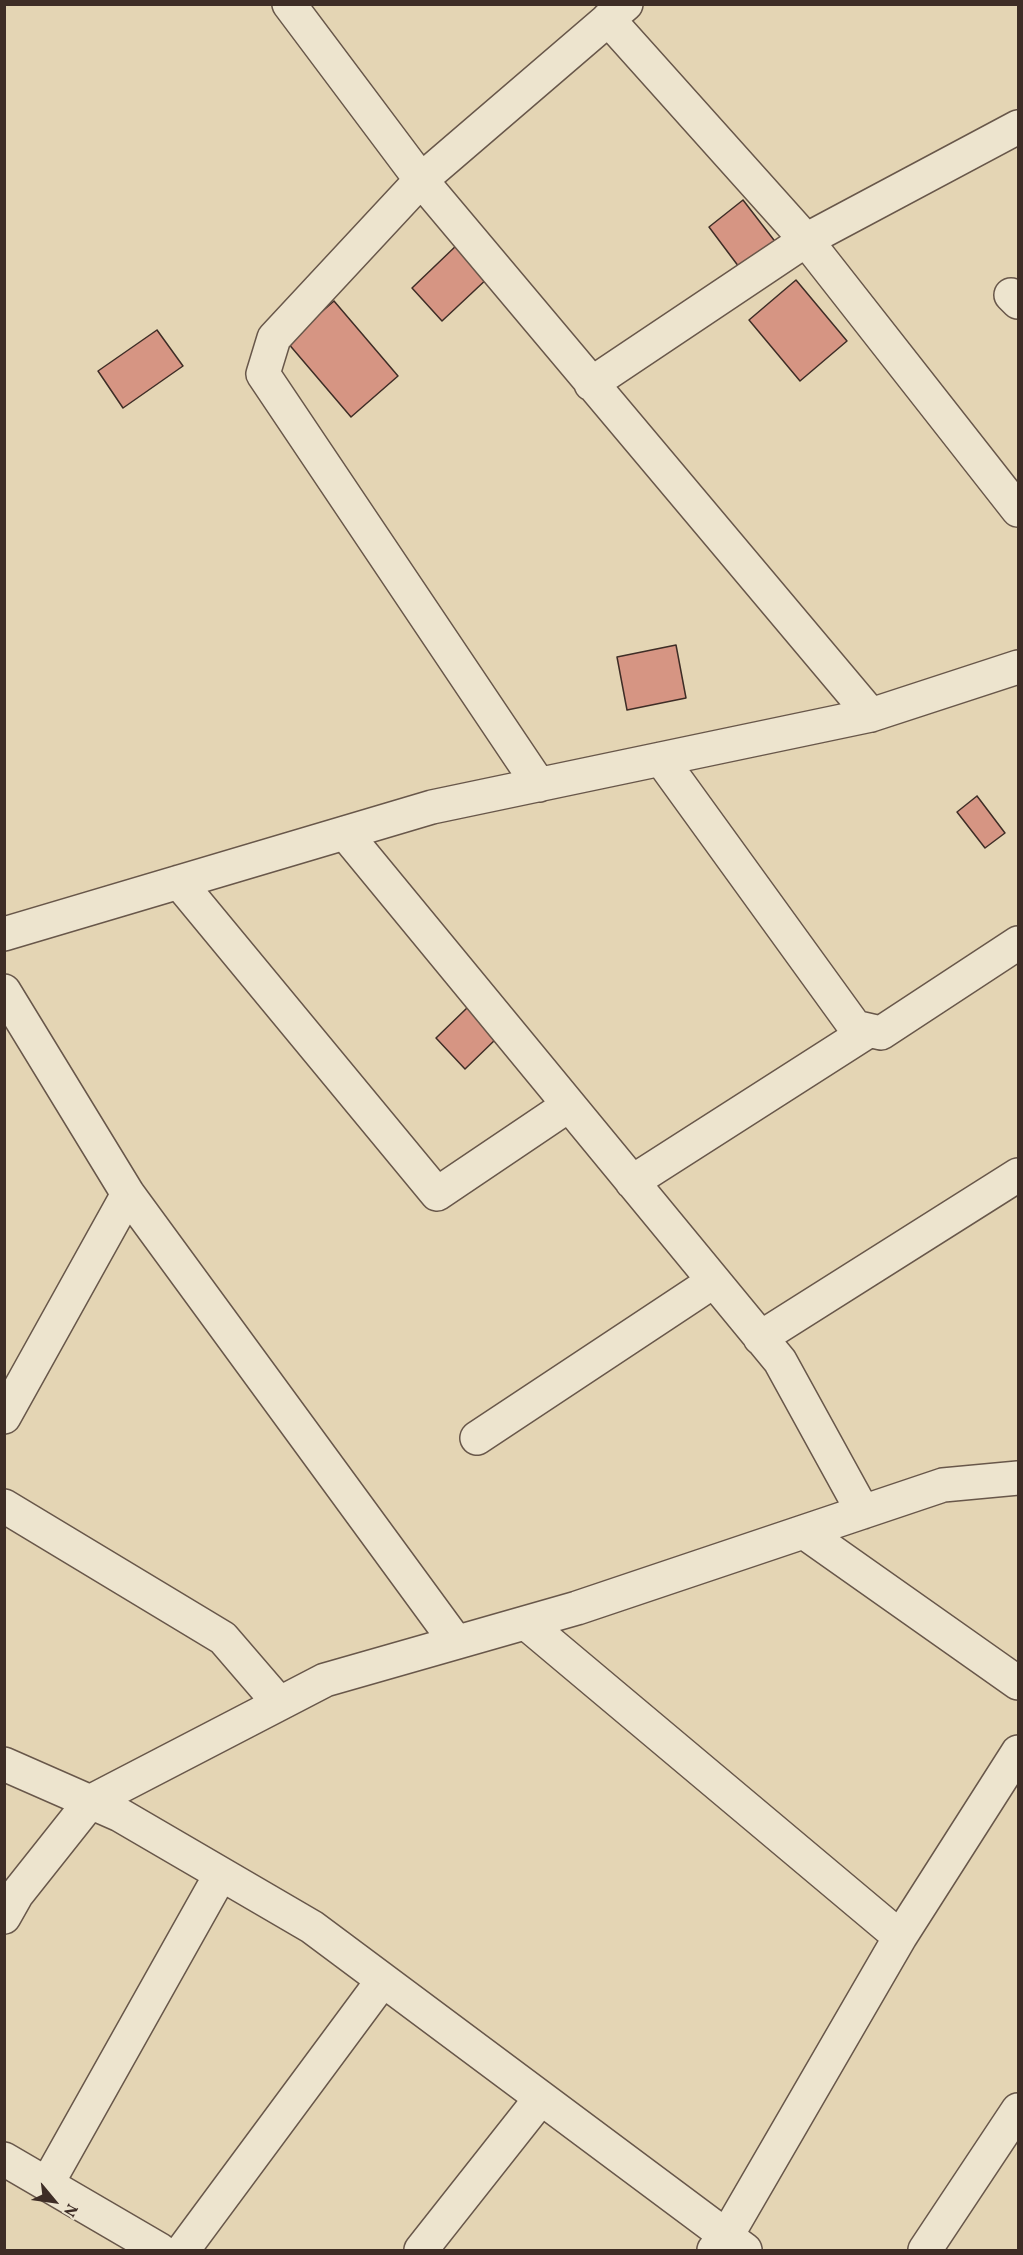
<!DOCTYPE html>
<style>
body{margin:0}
#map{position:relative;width:1023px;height:2255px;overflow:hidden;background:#e4d5b4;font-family:Vollkorn,serif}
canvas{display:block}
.frame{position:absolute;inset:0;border:6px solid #3e2d26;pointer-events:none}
.north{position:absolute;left:24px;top:2171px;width:60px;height:60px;-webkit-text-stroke:4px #ede4ce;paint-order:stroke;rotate:119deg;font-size:16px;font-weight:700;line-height:24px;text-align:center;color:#3e2d26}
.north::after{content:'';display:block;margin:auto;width:21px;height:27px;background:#3e2d26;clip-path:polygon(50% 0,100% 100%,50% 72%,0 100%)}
</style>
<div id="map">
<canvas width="1023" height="2255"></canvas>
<div class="frame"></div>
<div class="north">N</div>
</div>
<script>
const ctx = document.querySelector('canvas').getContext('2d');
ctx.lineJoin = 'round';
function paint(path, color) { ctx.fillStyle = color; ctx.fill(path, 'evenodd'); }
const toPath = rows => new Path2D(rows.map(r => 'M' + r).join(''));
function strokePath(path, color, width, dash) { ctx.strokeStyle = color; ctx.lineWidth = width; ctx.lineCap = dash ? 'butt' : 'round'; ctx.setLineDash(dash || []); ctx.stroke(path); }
const building = toPath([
 [743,200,777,244,742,271,709,227,743,200],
 [459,243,490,276,442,321,412,288,459,243],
 [796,280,847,341,800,381,749,320,796,280],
 [334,301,398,376,351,417,287,342,334,301],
 [157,330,183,366,123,408,98,371,157,330],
 [676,645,686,698,627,710,617,657,676,645],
 [977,796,1005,833,985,848,957,812,977,796],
 [468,1007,497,1038,465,1069,436,1038,468,1007]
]);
const street = toPath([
 [289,4,421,180,871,715],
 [608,19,806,240,1018,127],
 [1011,295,1018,302],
 [591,384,806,240,1018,510],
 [661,759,855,1027,881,1033,1018,943],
 [539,785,263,374,274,338,421,180,626,4],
 [345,833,780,1361,863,1512],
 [179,882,437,1194,569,1105],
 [4,934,432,807,871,715,1018,667],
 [4,991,128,1194,456,1642],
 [632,1182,868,1031],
 [760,1338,1018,1175],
 [4,1417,128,1194],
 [477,1438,714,1281],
 [4,1506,223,1638,279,1703],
 [804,1532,1018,1683],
 [526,1623,900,1937],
 [4,1764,120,1815,312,1927,745,2250],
 [4,1917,17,1894,90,1802,325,1680,577,1608,943,1485,1018,1478],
 [4,2159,160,2250],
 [47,2184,221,1874],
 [183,2250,383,1980],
 [421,2250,541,2098],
 [714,2250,726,2237,900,1937,1018,1752],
 [925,2250,1018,2110]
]);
paint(building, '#d69583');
strokePath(building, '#3e2d26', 1.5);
strokePath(street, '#68574a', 36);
strokePath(street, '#ede4ce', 33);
</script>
